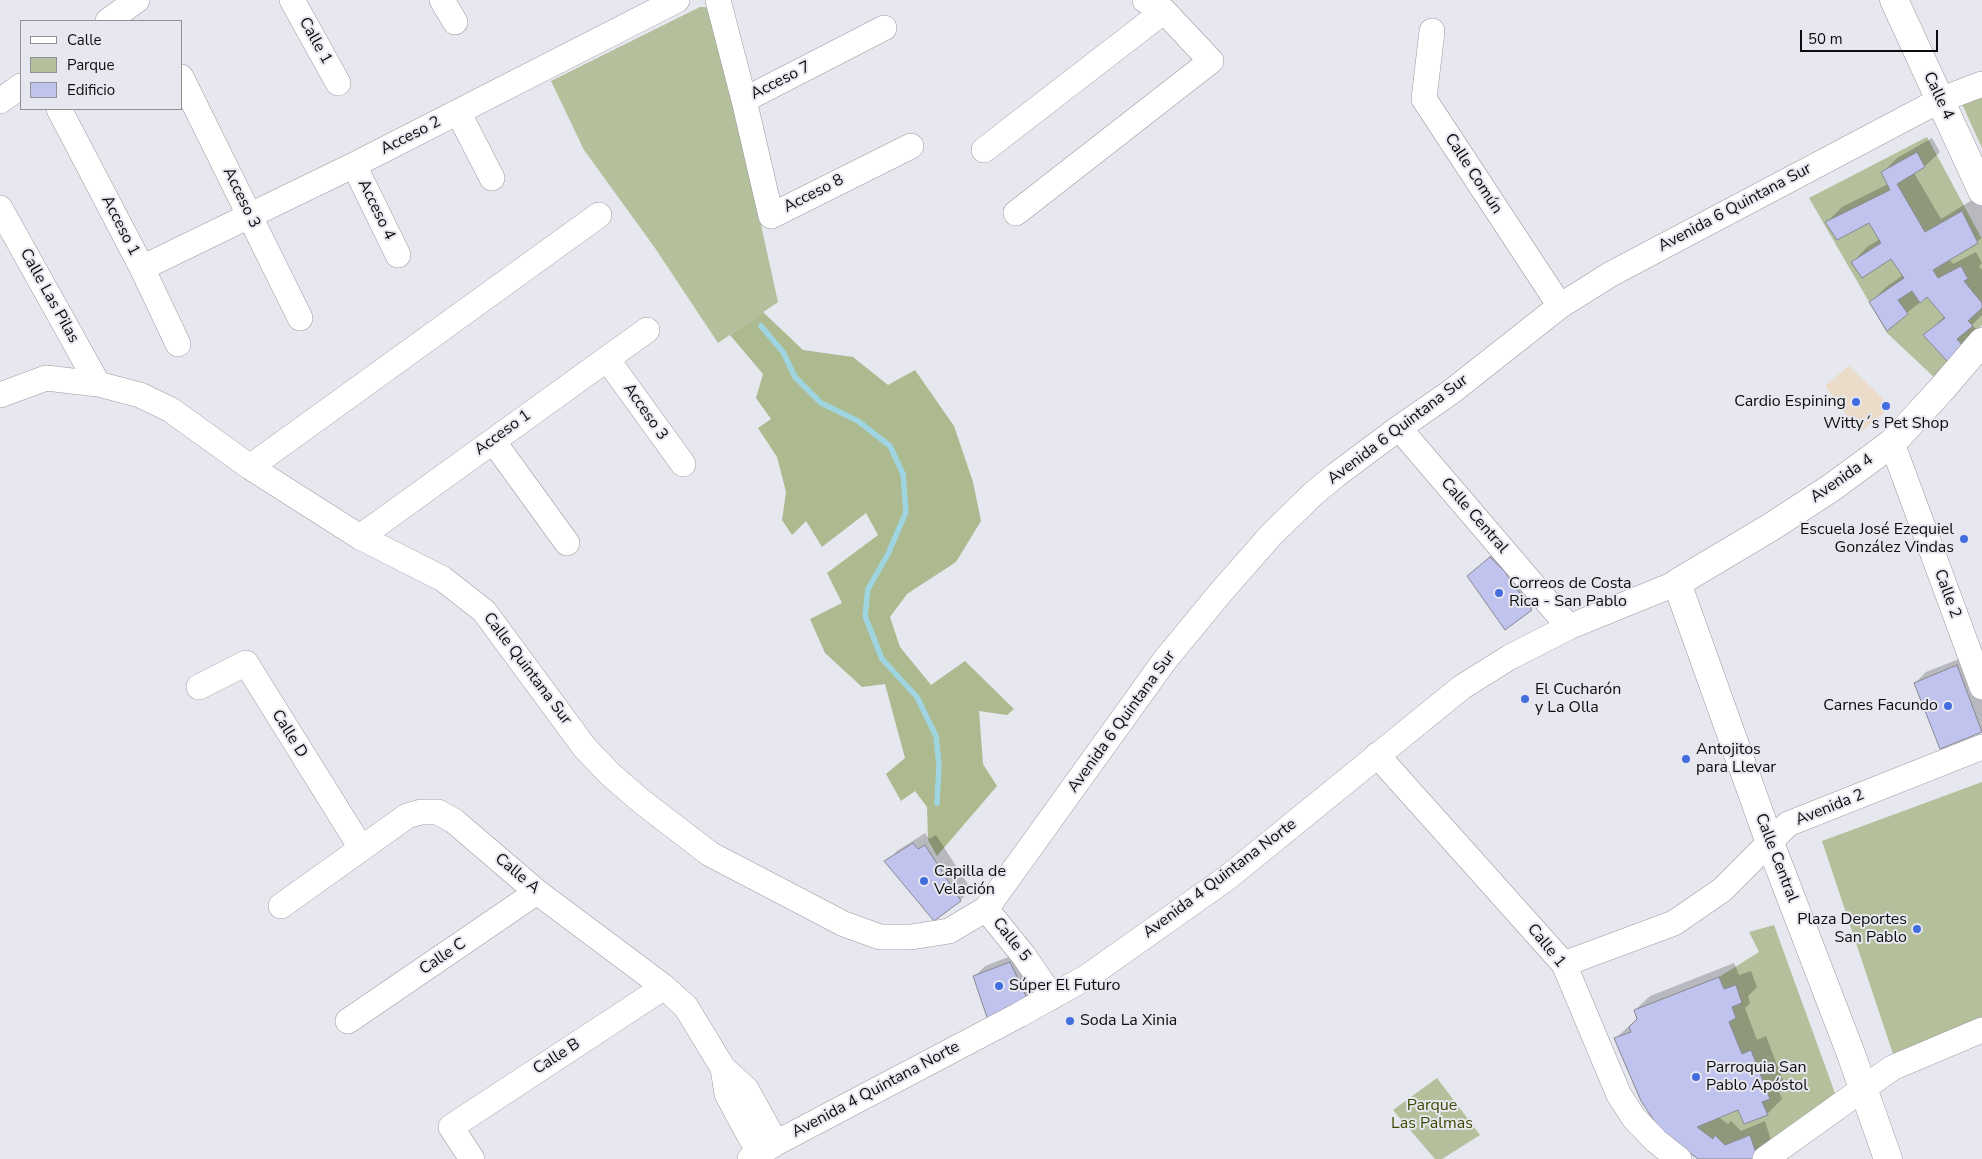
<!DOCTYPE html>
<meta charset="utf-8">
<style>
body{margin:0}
#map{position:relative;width:1982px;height:1159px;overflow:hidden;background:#e7e7ef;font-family:"Nunito Sans",sans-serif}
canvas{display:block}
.legend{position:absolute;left:20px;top:20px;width:162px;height:90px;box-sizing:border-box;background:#e7e7ef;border:1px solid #909095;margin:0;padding:6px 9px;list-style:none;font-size:15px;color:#0d0d0f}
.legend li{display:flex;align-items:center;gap:10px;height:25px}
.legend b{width:25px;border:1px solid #909095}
.scale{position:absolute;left:1800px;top:30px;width:138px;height:22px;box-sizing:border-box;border:2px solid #0d0d0f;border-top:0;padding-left:6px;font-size:15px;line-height:18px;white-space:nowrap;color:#0d0d0f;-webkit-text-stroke:4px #e7e7ef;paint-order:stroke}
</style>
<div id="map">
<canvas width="1982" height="1159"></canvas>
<ul class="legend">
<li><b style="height:6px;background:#fff"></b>Calle</li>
<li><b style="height:14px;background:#b4bf9b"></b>Parque</li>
<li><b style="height:14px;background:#c0c3ed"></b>Edificio</li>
</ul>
<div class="scale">50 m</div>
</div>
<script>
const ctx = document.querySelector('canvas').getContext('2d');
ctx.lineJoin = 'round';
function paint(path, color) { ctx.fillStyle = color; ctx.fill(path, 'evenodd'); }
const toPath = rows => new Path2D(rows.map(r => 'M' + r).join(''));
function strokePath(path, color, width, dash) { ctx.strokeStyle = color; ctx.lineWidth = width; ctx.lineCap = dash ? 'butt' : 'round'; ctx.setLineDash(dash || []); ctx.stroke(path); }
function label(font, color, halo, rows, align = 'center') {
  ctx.font = font + ' "Nunito Sans",sans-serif'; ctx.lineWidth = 4; ctx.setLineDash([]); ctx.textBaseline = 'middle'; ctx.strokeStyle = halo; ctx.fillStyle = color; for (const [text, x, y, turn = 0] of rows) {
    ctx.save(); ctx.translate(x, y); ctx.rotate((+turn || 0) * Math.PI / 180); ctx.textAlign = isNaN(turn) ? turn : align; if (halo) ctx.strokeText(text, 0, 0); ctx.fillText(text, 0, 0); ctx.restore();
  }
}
const commercial = toPath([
 [1849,366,1891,407,1860,433,1825,386]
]);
const green = toPath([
 [700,7,705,7,712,10,715,16,778,302,718,343,655,248,584,150,551,81],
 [1982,96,1982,148,1962,104],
 [1927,137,1982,239,1982,303,1964,281,1968,278,1961,266,1938,278,1933,270,1978,243,1962,211,1925,232,1897,184,1925,167,1917,152,1881,172,1890,190,1826,222,1837,240,1869,223,1881,243,1851,262,1891,259,1904,278,1870,302,1887,330,1908,314,1898,300,1912,291,1920,303,1927,297,1945,318,1923,335,1947,360,1963,346,1957,339,1973,326,1968,321,1982,308,1982,325,1935,378,1887,333,1809,198],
 [1982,782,1982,1017,1893,1054,1822,841],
 [1774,925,1836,1096,1757,1156,1750,1135,1725,1145,1715,1135,1713,1139,1697,1127,1738,1110,1744,1124,1768,1115,1762,1102,1770,1099,1751,1051,1742,1054,1729,1022,1736,1018,1732,1007,1742,1002,1736,985,1724,989,1719,977,1759,952,1749,932],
 [1437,1078,1480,1135,1442,1159,1435,1159,1393,1110]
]);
const forest = toPath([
 [763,312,803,350,853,357,888,385,915,370,954,426,973,482,981,521,956,562,907,594,890,617,900,647,931,685,965,661,1014,709,1007,715,979,711,983,764,997,786,937,856,928,840,927,807,915,791,901,801,886,774,905,758,885,684,862,687,825,653,810,619,842,603,827,573,878,535,866,513,822,547,806,521,792,535,782,520,786,492,777,457,758,428,771,419,756,398,763,374,730,335]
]);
const shadow = toPath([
 [1932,138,1940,152,1925,166,1914,173,1941,219,1977,197,1982,207,1982,238,1949,259,1953,264,1976,252,1982,263,1979,266,1982,270,1982,315,1972,325,1977,330,1962,345,1925,335,1945,316,1928,296,1887,329,1871,302,1886,287,1903,275,1891,257,1853,262,1867,247,1880,239,1870,221,1827,222,1842,207,1888,184,1882,173,1897,158],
 [1502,546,1542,598,1531,609,1506,628,1468,576],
 [1969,655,1982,689,1982,731,1941,747,1915,683,1926,672],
 [925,833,929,839,936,835,971,889,960,901,886,862,897,851],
 [1021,952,1036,985,1034,994,1022,1005,974,977,985,966],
 [1734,963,1739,975,1751,971,1757,987,1748,996,1750,1003,1745,1008,1757,1040,1766,1036,1784,1083,1778,1090,1782,1099,1767,1114,1739,1108,1718,1117,1728,1124,1731,1121,1741,1131,1765,1121,1771,1140,1751,1159,1701,1159,1616,1038,1631,1024,1639,1019,1635,1010,1650,996]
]);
const stream = toPath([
 [761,326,783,352,795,377,821,403,858,421,890,446,903,474,906,512,888,554,868,589,865,616,882,659,917,697,936,736,939,765,937,803]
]);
const building = toPath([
 [1917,152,1925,167,1897,184,1925,232,1962,211,1978,243,1933,270,1938,278,1961,266,1968,279,1964,281,1982,303,1982,308,1968,321,1973,326,1957,339,1963,346,1947,361,1923,335,1945,318,1927,297,1920,303,1912,291,1898,300,1908,314,1887,331,1869,302,1904,278,1891,259,1862,278,1851,262,1881,243,1869,223,1837,240,1825,222,1890,190,1881,172,1917,152],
 [1490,557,1505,572,1532,610,1505,630,1467,576,1490,557],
 [1957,665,1982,732,1940,749,1914,683,1957,665],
 [913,843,918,849,925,845,961,901,934,921,884,861,913,843],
 [1010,962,1026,996,1023,1006,989,1023,973,976,1010,962],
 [1719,977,1724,989,1736,985,1742,1003,1732,1007,1736,1018,1729,1022,1742,1054,1751,1050,1770,1099,1762,1102,1768,1115,1744,1124,1738,1110,1697,1127,1713,1139,1715,1135,1725,1145,1750,1135,1757,1156,1753,1159,1698,1159,1661,1131,1641,1101,1614,1038,1631,1032,1629,1027,1637,1019,1634,1010,1719,977]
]);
const minor = toPath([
 [292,0,338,83],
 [442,0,455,22],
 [718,0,744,100,884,28],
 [108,21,137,0],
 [1432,31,1424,99,1560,306],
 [181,77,300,318],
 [744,100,771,216,911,146],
 [0,101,21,86],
 [59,109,142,268,178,344],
 [458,112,492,178],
 [984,150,1164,11],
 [354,165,398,255],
 [0,208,98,384],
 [1016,213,1211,61,1164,11,1145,0],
 [142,268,354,165,677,0],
 [607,359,683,464],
 [0,395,46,378,98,384,140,395,171,410,250,467,360,537,443,579,484,611,585,748,611,775,641,801,710,854,844,924,880,937,911,937,949,931,986,909,1165,660,1221,592,1271,535,1313,494,1336,475,1399,428,1451,392,1560,306,1611,274,1940,100,1982,84],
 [1399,428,1569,627],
 [493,441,567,543],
 [1892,443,1982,687],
 [250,467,599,215],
 [360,537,647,330],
 [199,687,246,663,361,848],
 [1377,755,1564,964,1619,1095,1634,1118,1656,1141,1679,1159],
 [281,906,407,816,421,812,438,812,454,821,537,892,664,987,686,1007,723,1068,746,1089,776,1143],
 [986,909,1024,956,1052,997],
 [1564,964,1674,923,1722,890,1788,824,1982,747],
 [348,1021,537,892],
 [723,1068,727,1094,759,1153],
 [472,1159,451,1127,664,987],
 [750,1159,776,1143,1019,1015,1087,977,1227,878,1462,687,1510,657,1569,627,1677,583],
 [1765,1159,1892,1068,1982,1030]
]);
const major = toPath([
 [1894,0,1982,191],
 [1888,1159,1851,1054,1770,843,1677,583,1771,527,1831,488,1892,443,1940,391,1982,342]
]);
const markers = [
 [1856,402,5,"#436dde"],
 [1886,406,5,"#436dde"],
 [1964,539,5,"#436dde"],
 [1499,593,5,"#436dde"],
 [1525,699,5,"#436dde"],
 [1948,706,5,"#436dde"],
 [1686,759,5,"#436dde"],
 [924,881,5,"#436dde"],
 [1917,929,5,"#436dde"],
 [999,986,5,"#436dde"],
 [1070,1021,5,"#436dde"],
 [1696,1077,5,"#436dde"]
];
const streetNames = [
 ["Calle 1",315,41,61],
 ["Acceso 7",781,81,-27],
 ["Calle 4",1938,96,65],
 ["Acceso 2",411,136,-27],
 ["Calle Común",1473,174,57],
 ["Acceso 8",814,194,-27],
 ["Acceso 3",241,198,64],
 ["Avenida 6 Quintana Sur",1735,208,-28],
 ["Acceso 4",376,210,64],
 ["Acceso 1",120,226,63],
 ["Calle Las Pilas",49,296,61],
 ["Acceso 3",645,412,55],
 ["Avenida 6 Quintana Sur",1398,430,-37],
 ["Acceso 1",503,433,-36],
 ["Avenida 4",1842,479,-35],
 ["Calle Central",1474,516,49],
 ["Calle 2",1947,594,70],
 ["Calle Quintana Sur",527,669,53],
 ["Avenida 6 Quintana Sur",1122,722,-54],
 ["Calle D",289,734,58],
 ["Avenida 2",1830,808,-22],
 ["Calle Central",1776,858,69],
 ["Calle A",517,874,40],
 ["Avenida 4 Quintana Norte",1220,879,-37],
 ["Calle 5",1011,940,52],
 ["Calle 1",1546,946,51],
 ["Calle C",443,957,-34],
 ["Calle B",557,1057,-33],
 ["Avenida 4 Quintana Norte",876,1090,-28]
];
const poiNames = [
 ["Cardio Espining",1846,402,"right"],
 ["Witty´s Pet Shop",1886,424,"center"],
 ["Escuela José Ezequiel",1954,530,"right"],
 ["González Vindas",1954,548,"right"],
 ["Correos de Costa",1509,584],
 ["Rica - San Pablo",1509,602],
 ["El Cucharón",1535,690],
 ["y La Olla",1535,708],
 ["Carnes Facundo",1938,706,"right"],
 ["Antojitos",1696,750],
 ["para Llevar",1696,768],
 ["Capilla de",934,872],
 ["Velación",934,890],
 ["Plaza Deportes",1907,920,"right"],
 ["San Pablo",1907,938,"right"],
 ["Súper El Futuro",1009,986],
 ["Soda La Xinia",1080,1021],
 ["Parroquia San",1706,1068],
 ["Pablo Apóstol",1706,1086]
];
const parkNames = [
 ["Parque",1432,1106],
 ["Las Palmas",1432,1124]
];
paint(commercial, '#ebdcc9');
paint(green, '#b4bf9b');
paint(forest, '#adba90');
paint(shadow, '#0003');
strokePath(stream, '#9ed5e1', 5.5);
paint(building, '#c0c3ed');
strokePath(building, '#87888f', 1);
strokePath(minor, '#9a9aa2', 26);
strokePath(major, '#9a9aa2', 29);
strokePath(minor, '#fff', 25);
strokePath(major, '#fff', 28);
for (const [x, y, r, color] of markers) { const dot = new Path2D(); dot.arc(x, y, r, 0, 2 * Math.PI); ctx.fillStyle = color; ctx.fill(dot); strokePath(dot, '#e7e7ef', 2); }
label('16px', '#0d0d0f', '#e7e7ef', streetNames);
label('16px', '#0d0d0f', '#e7e7ef', poiNames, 'left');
label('16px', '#3c4a05', '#e7e7ef', parkNames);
</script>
